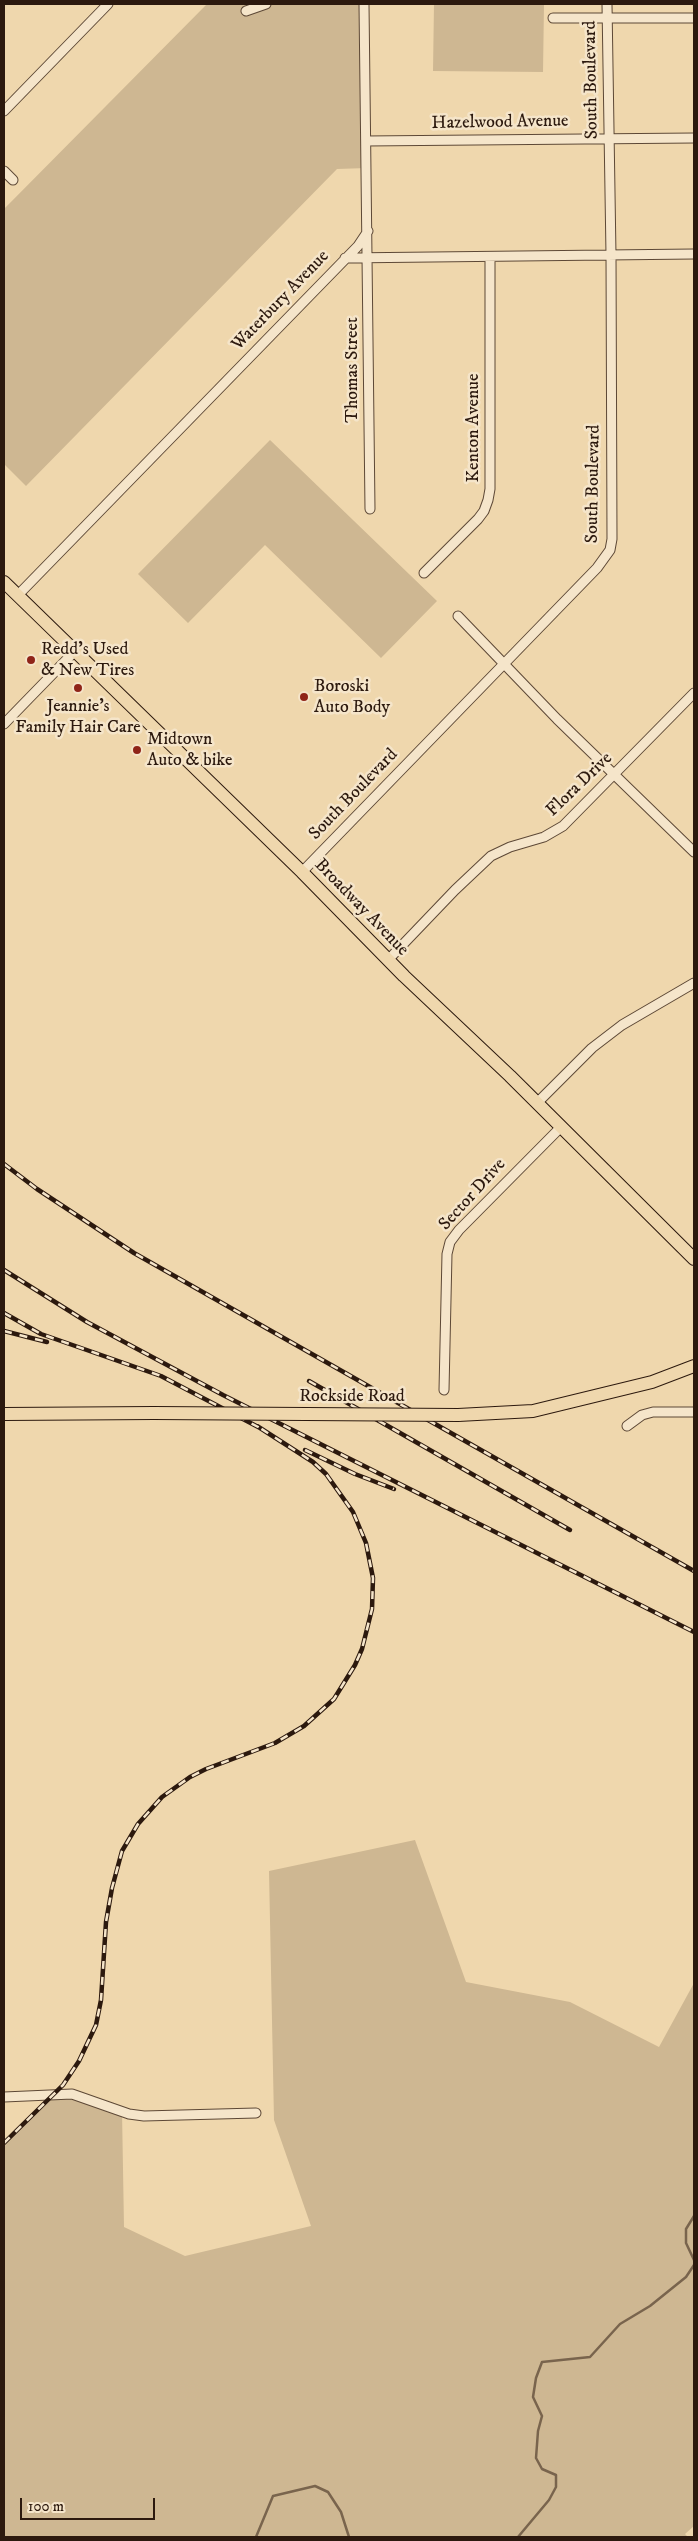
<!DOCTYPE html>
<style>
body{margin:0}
#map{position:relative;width:698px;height:2541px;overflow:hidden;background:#efd7ad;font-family:"IM FELL DW Pica",serif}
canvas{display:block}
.frame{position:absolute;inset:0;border:5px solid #2c190e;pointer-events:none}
.scale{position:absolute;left:20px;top:2498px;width:135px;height:22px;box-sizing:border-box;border:2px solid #2c190e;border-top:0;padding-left:6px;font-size:15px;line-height:18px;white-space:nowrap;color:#2c190e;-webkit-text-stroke:4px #f5e5ca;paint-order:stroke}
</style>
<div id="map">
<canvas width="698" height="2541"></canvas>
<div class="frame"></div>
<div class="scale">100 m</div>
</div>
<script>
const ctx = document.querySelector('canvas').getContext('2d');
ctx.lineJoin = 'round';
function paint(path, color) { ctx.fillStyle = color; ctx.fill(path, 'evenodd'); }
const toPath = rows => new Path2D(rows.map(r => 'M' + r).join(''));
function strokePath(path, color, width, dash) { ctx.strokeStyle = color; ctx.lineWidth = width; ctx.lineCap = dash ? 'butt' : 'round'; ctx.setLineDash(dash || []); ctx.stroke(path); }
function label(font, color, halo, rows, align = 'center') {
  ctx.font = font + ' "IM FELL DW Pica",serif'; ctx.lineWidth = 5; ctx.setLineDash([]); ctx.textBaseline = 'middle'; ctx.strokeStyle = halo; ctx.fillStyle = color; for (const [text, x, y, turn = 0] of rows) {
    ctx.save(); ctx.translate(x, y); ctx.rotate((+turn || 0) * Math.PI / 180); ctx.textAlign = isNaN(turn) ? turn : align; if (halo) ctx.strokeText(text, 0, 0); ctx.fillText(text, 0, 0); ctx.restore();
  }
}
const green = toPath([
 [207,4,364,4,367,168,337,169,26,486,4,464,4,209],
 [434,4,544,4,543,72,433,71],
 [270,440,437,601,381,658,265,545,188,623,138,574],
 [415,1840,466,1982,570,2002,659,2047,694,1983,694,2526,685,2534,688,2537,4,2537,4,2143,52,2096,72,2094,122,2111,124,2227,185,2256,311,2226,274,2120,269,1871]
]);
const stream = toPath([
 [694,2216,686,2229,686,2243,694,2260],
 [256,2537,273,2496,315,2486,328,2492,341,2512,349,2537],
 [518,2537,549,2500,556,2487,556,2475,542,2469,536,2458,538,2431,542,2416,533,2397,536,2378,542,2362,590,2357,620,2324,650,2306,686,2277,694,2265]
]);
const street = toPath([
 [364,4,370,509],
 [246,11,266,4],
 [553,18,694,18],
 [4,111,108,4],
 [366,141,694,138],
 [4,171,13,180],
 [345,258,694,254],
 [424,573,478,519,484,511,488,500,490,489,490,257],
 [18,595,358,246,368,231],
 [458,616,557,719,694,852],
 [4,724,74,652],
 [302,872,597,568,610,550,612,539,611,255,607,4],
 [388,960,455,890,491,856,510,847,544,837,563,826,694,693],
 [537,1103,592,1048,622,1025,694,983],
 [444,1390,447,1254,450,1242,459,1230,560,1128],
 [627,1426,642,1415,653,1412,694,1412],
 [4,2097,72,2094,129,2114,144,2116,256,2113]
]);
const primary = toPath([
 [4,582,302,872,404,976,510,1076,694,1259],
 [4,1414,154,1413],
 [458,1415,533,1411,652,1382,694,1366]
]);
const rail = toPath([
 [4,1164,37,1189,134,1253,694,1571],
 [4,1270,87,1322,223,1395,694,1632],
 [4,1313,41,1334,161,1376,262,1429],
 [4,1331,47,1342],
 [309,1381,570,1530],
 [305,1450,355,1474,394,1489],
 [4,2143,63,2085,79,2061,96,2025,101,2000,106,1922,112,1888,122,1851,138,1824,162,1797,190,1777,206,1769,275,1743,304,1726,334,1699,355,1665,362,1649,372,1609,373,1578,366,1543,353,1512,326,1474,313,1462,257,1426]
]);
const primaryBridge = toPath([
 [154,1413,458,1415]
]);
const markers = [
 [31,660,5,"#8f2418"],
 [78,688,5,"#8f2418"],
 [304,697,5,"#8f2418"],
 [137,750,5,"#8f2418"]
];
const streetNames = [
 ["South Boulevard",592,80,-91],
 ["Hazelwood Avenue",500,123,-1],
 ["Waterbury Avenue",281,301,-46],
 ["Thomas Street",353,370,-90],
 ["Kenton Avenue",474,428,-90],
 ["South Boulevard",594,484,-89],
 ["Flora Drive",580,785,-44],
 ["South Boulevard",354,795,-46],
 ["Broadway Avenue",361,908,46],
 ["Sector Drive",473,1195,-48],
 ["Rockside Road",352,1397]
];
const poiNames = [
 ["Redd's Used",41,650],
 ["& New Tires",41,671],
 ["Boroski",314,687],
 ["Auto Body",314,708],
 ["Jeannie's",78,707,"center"],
 ["Family Hair Care",78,728,"center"],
 ["Midtown",147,740],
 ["Auto & bike",147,761]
];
paint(green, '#ceb792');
strokePath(stream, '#79644d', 2.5);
strokePath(street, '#5d4836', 11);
strokePath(primary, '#2c190e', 14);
strokePath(street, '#f5e5ca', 9);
strokePath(primary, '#efd7ad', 12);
strokePath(rail, '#2c190e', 4.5);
strokePath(rail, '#f5e5ca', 2.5, [8]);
strokePath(primaryBridge, '#2c190e', 14, []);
strokePath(primaryBridge, '#efd7ad', 12);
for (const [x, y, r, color] of markers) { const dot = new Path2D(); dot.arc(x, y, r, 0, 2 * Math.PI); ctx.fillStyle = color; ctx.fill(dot); strokePath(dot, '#f5e5ca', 2); }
label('18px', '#2c190e', '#f5e5ca', streetNames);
label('18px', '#2c190e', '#f5e5ca', poiNames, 'left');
</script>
